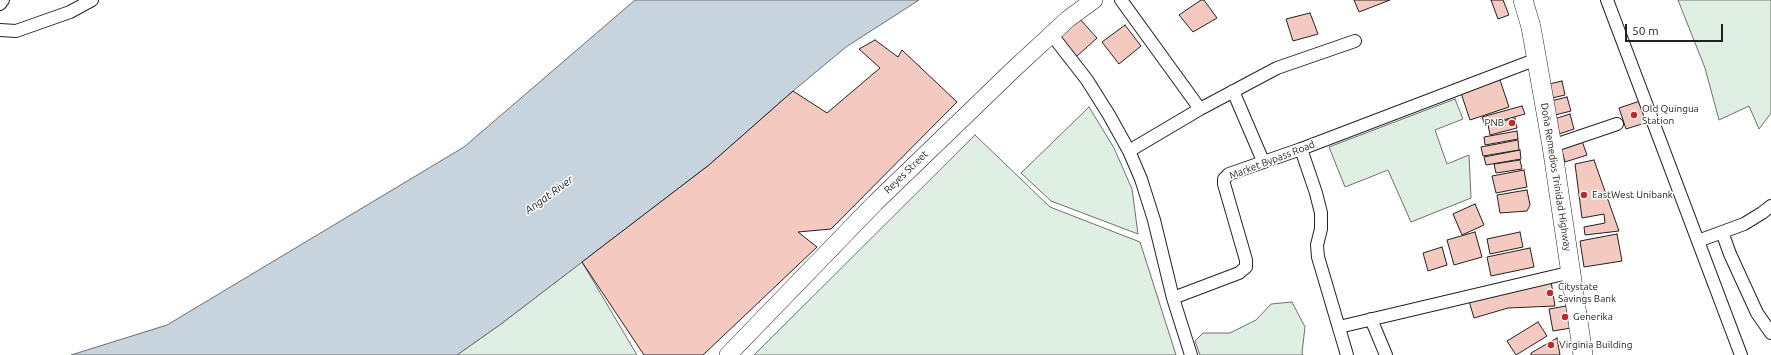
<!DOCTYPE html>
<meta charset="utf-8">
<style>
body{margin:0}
#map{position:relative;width:1771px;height:355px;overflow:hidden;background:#fff;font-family:Ubuntu,sans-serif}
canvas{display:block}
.scale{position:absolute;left:1625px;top:24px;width:98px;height:18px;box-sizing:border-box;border:2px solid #222;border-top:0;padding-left:5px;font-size:12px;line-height:14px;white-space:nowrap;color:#222;-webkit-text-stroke:3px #fff;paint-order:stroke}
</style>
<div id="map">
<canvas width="1771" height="355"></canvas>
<div class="scale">50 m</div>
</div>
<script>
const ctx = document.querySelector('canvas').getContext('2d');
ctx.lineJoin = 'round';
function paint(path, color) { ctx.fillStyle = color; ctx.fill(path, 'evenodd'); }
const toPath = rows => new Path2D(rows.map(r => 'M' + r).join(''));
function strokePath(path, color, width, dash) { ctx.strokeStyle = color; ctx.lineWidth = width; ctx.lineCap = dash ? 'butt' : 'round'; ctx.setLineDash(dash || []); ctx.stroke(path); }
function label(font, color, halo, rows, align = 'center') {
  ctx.font = font + ' Ubuntu,sans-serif'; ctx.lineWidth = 3; ctx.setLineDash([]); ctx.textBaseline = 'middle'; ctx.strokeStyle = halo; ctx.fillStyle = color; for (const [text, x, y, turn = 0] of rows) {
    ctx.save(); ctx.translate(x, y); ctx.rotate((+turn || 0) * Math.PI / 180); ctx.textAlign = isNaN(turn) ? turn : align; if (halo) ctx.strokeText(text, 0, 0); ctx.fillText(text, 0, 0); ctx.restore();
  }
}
const green = toPath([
 [1678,0,1771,0,1771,113,1759,129,1749,106,1719,120,1705,68,1678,0],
 [1455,99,1463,119,1435,130,1447,164,1469,155,1471,198,1411,222,1388,170,1345,187,1329,147,1455,99],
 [1089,107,1114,148,1132,189,1138,234,1051,201,1021,173,1089,107],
 [975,135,1050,207,1140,242,1176,355,754,355,975,135],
 [582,262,637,355,457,355,501,324,582,262],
 [1292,302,1305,327,1302,353,1303,355,1200,355,1195,341,1203,333,1230,333,1256,320,1271,304,1292,302]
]);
const water = toPath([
 [635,0,919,0,846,47,793,91,709,165,501,324,457,355,71,355,167,325,464,147,635,0]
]);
const building = toPath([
 [1201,0,1204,0,1217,18,1193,32,1179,15,1201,0],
 [1354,0,1390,0,1359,12,1354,0],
 [1491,0,1503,0,1509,15,1498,19,1491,0],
 [1310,13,1318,34,1293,41,1286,19,1310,13],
 [1079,18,1097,38,1076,57,1058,36,1079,18],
 [1125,25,1141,46,1119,64,1102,42,1125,25],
 [875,40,898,57,902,50,957,102,831,229,798,232,817,247,703,355,644,355,582,262,709,165,793,91,827,113,880,68,859,49,875,40],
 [1500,80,1509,107,1470,120,1461,93,1500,80],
 [1562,81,1565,95,1552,98,1549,84,1562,81],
 [1567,97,1571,111,1555,115,1551,101,1567,97],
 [1640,101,1648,122,1626,129,1619,108,1640,101],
 [1522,106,1525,114,1485,125,1482,117,1522,106],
 [1570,114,1574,129,1556,135,1551,120,1570,114],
 [1515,118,1517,128,1490,135,1488,125,1515,118],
 [1517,131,1518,139,1485,145,1484,137,1517,131],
 [1518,140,1519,150,1483,156,1481,147,1518,140],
 [1582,141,1587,155,1565,162,1561,147,1582,141],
 [1520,150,1521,159,1486,165,1484,157,1520,150],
 [1520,160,1522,169,1496,173,1494,164,1520,160],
 [1594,160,1619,231,1585,235,1584,227,1605,223,1604,214,1582,218,1575,164,1594,160],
 [1524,170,1527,187,1496,193,1492,176,1524,170],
 [1527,190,1530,205,1527,211,1500,213,1497,195,1527,190],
 [1475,204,1484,225,1462,235,1453,214,1475,204],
 [1475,232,1482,257,1454,265,1447,240,1475,232],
 [1520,232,1523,247,1490,254,1487,239,1520,232],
 [1617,234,1622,261,1584,267,1580,241,1617,234],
 [1442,247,1447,265,1428,271,1423,253,1442,247],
 [1530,248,1534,267,1491,276,1487,257,1530,248],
 [1551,281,1555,306,1508,308,1474,318,1469,301,1551,281],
 [1566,306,1571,328,1553,331,1549,309,1566,306],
 [1538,322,1547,336,1516,355,1507,341,1538,322],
 [1557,338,1560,355,1531,355,1531,353,1557,338]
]);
const street = toPath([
 [1121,0,1200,109],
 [1607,0,1741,355],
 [0,4,3,0],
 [0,30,16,31,70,12,92,0],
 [1052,35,1087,80,1109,115,1129,151,1141,179,1154,220,1173,298,1191,355],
 [1233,91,1263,161],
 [1552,146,1617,124],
 [1301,149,1316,193,1321,213,1321,229,1317,245,1318,257,1347,355],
 [1129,151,1200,109,1277,68,1355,41],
 [1722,232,1730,254,1757,313,1771,333],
 [1698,241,1744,224,1762,213,1771,206],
 [1173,298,1239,273,1246,267,1246,260,1224,184,1224,179,1229,174,1301,149,1537,59],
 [1371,319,1386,355],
 [1339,327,1572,272]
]);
const secondary = toPath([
 [728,355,875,203,1015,68,1068,19,1094,0]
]);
const primary = toPath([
 [1523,0,1531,27,1552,146,1583,355]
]);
const markers = [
 [1634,115,4,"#c62828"],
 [1512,123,4,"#c62828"],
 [1584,195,4,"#c62828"],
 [1550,293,4,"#c62828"],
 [1565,317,4,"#c62828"],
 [1551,345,4,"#c62828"]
];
const poiNames = [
 ["Old Quingua",1642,109],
 ["Station",1642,121],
 ["PNB",1504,123,"right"],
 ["EastWest Unibank",1592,195],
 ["Citystate",1558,287],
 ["Savings Bank",1558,299],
 ["Generika",1573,317],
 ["Virginia Building",1559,345]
];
const streetNames = [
 ["Market Bypass Road",1272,160,-21],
 ["Reyes Street",906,172,-44],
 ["Doña Remedios Trinidad Highway",1556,177,81]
];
const waterNames = [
 ["Angat River",549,195,-36]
];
paint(green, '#e0efe3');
strokePath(green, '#6f6f6f', 1);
paint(water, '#c7d3dd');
strokePath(water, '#6f6f6f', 1);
paint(building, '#f3c9c0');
strokePath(building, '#222', 1);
strokePath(street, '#222', 14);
strokePath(secondary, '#222', 18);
strokePath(primary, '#222', 20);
strokePath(street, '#fff', 12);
strokePath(secondary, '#fff', 17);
strokePath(primary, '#fff', 19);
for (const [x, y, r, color] of markers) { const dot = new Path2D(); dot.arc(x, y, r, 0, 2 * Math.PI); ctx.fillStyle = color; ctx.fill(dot); strokePath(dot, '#fff', 1.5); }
label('10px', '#222', '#fff', poiNames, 'left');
label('10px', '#222', '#fff', streetNames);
label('italic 11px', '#222', '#fff', waterNames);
</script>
